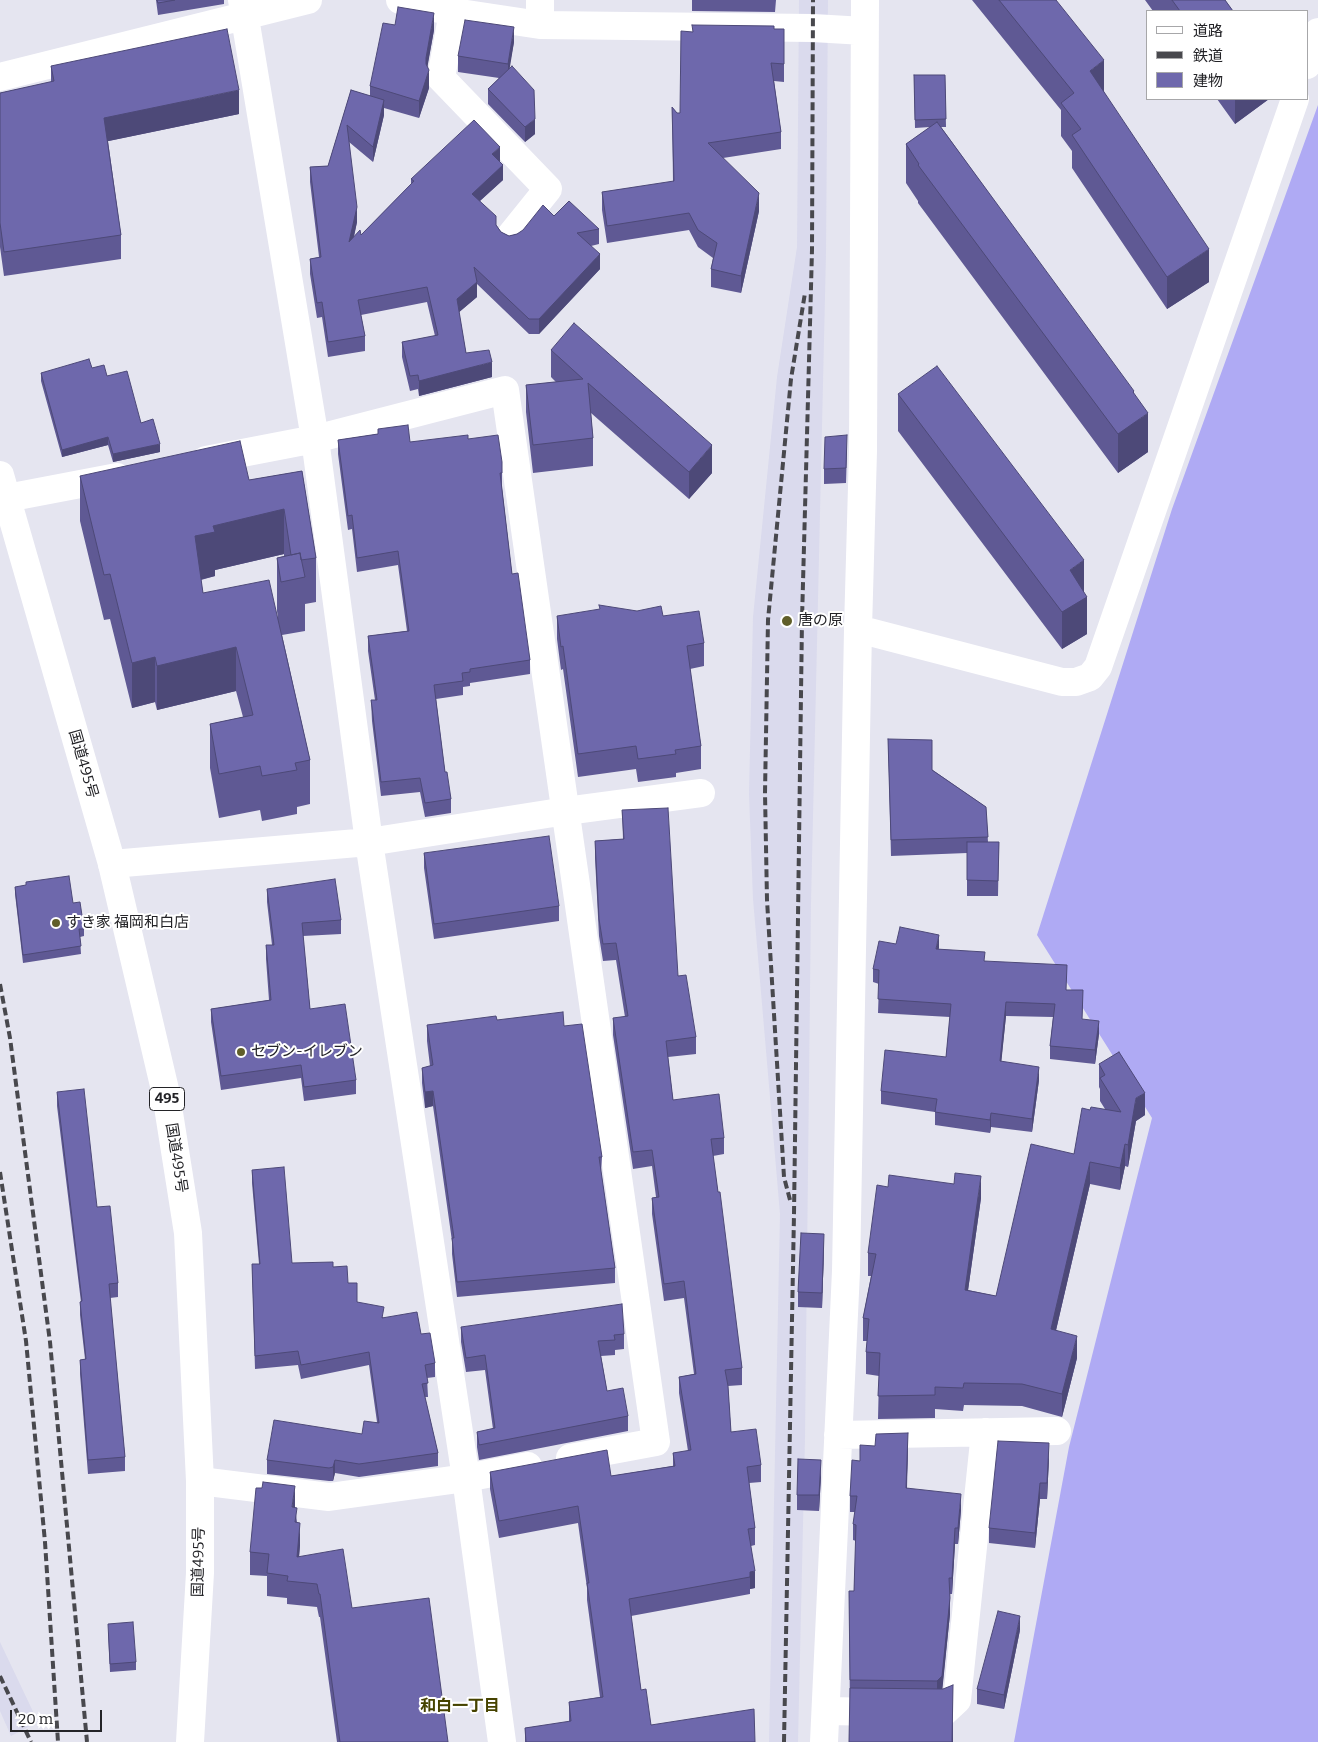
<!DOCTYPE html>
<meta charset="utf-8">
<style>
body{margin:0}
#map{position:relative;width:1318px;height:1742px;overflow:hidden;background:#e5e5f0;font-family:Bitter,"Noto Sans JP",serif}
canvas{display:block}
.legend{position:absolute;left:1146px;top:10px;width:162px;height:90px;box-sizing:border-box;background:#fff;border:1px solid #a7a7a9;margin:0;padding:6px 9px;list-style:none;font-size:15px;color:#232327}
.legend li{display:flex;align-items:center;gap:10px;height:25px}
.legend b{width:25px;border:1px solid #a7a7a9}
.scale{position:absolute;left:10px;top:1710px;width:92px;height:22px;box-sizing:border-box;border:2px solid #232327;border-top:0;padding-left:6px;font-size:15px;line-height:18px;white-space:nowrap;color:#232327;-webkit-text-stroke:4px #fff;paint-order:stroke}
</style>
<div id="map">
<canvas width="1318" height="1742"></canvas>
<ul class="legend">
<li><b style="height:6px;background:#fff"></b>道路</li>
<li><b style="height:6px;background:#48484d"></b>鉄道</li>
<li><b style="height:14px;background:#6e68ac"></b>建物</li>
</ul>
<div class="scale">20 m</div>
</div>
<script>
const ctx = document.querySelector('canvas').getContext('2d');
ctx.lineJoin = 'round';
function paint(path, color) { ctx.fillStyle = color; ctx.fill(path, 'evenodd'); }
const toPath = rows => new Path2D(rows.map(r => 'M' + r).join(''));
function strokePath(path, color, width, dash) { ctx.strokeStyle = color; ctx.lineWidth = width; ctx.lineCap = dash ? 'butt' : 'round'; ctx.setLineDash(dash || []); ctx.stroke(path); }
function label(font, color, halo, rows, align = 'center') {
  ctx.font = font + ' Bitter,"Noto Sans JP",serif'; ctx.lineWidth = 4; ctx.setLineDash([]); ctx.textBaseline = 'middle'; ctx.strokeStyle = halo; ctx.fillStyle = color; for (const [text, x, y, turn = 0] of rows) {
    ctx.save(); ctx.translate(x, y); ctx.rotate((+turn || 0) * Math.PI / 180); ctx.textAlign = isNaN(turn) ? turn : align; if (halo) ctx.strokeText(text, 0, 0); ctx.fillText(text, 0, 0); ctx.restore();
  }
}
const built = toPath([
 [799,0,828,0,826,253,811,903,805,1438,798,1742,769,1742,780,1214,753,899,749,794,753,617,777,377,797,247],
 [0,1642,38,1722,11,1736,0,1711]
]);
const forest = toPath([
 [1318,105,1318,1742,1014,1742,1069,1447,1152,1118,1037,935,1172,509]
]);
const minor = toPath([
 [242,0,315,439,369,842,466,1478,502,1742],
 [400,0,453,12,540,25,813,28,864,31],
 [540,0,540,25],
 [453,12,441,78,548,189,511,235],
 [1307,65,1318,32],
 [0,77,308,0],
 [206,460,315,439,505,390,656,1442,570,1458],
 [7,498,117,477],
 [858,629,1062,682,1076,682,1090,677,1098,667,1295,99],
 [112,864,369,842,566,811,701,793],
 [838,1435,1057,1431],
 [200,1481,329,1497,466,1478,528,1466],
 [826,1711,943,1713,957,1700,985,1432],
 [824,1742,846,1271,858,629,863,451,865,0]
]);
const highway = toPath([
 [0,475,112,864,166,1094,188,1233,200,1481,200,1573,190,1742]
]);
const rail = toPath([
 [0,984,10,1038,50,1342,87,1742],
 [0,1172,26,1341,45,1542,58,1742],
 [790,1200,784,1177,767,900,765,793,768,620,791,379,805,293],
 [0,1676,31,1742],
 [784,1742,794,1214,802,620,812,250,813,0]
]);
const wall = toPath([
 [156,0,224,0,224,4,158,15],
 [692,0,776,0,775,12,692,11],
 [972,0,1056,0,1104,92,1209,282,1167,309,1072,168,1072,151,1061,136,1061,110],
 [1145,0,1225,0,1233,11,1153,11],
 [395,25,434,30,427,67,429,88,419,118,384,108,384,115,373,162,349,142,357,222,354,237,361,235,411,184,411,179,500,162,503,180,480,201,501,232,509,236,517,234,554,216,599,229,599,244,591,246,600,269,539,334,529,334,477,284,477,297,459,312,466,353,492,377,419,396,418,389,410,391,402,357,402,342,435,336,427,302,361,315,365,336,365,351,328,357,322,317,317,318,310,274,310,259,319,257,310,182,310,167,328,166,351,90,370,96,370,86],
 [774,29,784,29,784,82,774,81,781,132,781,149,723,158,759,211,741,293,711,287,711,269,713,258,698,247,689,230,607,243,602,210,602,192,673,182,672,107,677,113,680,113,692,32],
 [514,42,509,68,535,134,525,142,488,104,488,89,499,78,458,72,458,56],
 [51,66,239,114,108,141,121,235,121,259,4,276,0,247,0,93,51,82],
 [914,75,945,75,946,127,941,127,1134,394,1148,452,1118,473,918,203,918,201,906,183,906,144,930,127,915,128],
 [1217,99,1269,99,1235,124],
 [551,350,712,473,689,499,591,413,593,438,593,466,533,473,526,412,526,385,556,382,551,377],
 [92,368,107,376,141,423,160,452,113,462,108,445,62,457,41,381,41,373],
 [898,394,1084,593,1087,634,1062,649,898,431],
 [378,429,410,442,468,439,502,462,502,488,512,574,530,660,530,674,470,683,470,686,463,687,463,695,436,699,445,772,451,799,451,813,425,817,420,792,381,796,372,721,371,700,375,700,368,651,368,636,407,631,398,565,357,572,352,529,348,530,338,454,338,440,378,434],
 [847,450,846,483,824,484,824,469],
 [302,471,316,558,316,602,305,604,305,631,282,635,310,760,310,804,297,807,297,814,262,821,260,810,219,818,210,768,210,724,243,717,236,691,157,710,155,702,132,708,110,619,104,620,80,521,80,476,249,480],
 [284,554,284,556,277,558,277,611,278,618,203,593,201,580,215,576,215,570],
 [557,616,663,616,704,643,704,666,690,669,701,746,701,769,676,773,676,777,638,782,636,769,578,777,563,669,561,670,557,639],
 [888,739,986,807,988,842,999,842,998,896,967,896,967,853,891,856],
 [622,810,678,976,696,1037,696,1054,668,1057,673,1100,724,1138,724,1154,713,1156,742,1368,742,1385,728,1386,731,1432,761,1465,761,1482,749,1483,755,1528,755,1545,751,1546,755,1588,750,1589,750,1594,631,1616,641,1690,651,1725,755,1742,525,1742,525,1728,569,1722,569,1702,600,1697,587,1600,587,1588,578,1523,499,1538,490,1489,490,1472,611,1476,673,1466,673,1453,688,1451,679,1393,679,1377,694,1374,684,1298,664,1301,652,1214,652,1198,656,1197,652,1166,633,1169,613,1035,613,1018,625,1017,616,960,603,961,599,936,595,858,595,841,623,839],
 [424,853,559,906,559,921,434,939,424,868],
 [15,887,73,903,84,929,84,936,80,937,81,954,23,963,15,894],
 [267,889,341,920,341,934,303,936,310,1009,356,1080,356,1094,304,1101,301,1078,221,1090,211,1022,211,1009,269,1000,266,959,266,945,272,945,267,902],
 [896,944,939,949,985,961,1067,990,1083,1004,1082,1019,1099,1034,1095,1064,1050,1059,1050,1046,1053,1017,1006,1016,1001,1062,1039,1080,1032,1132,991,1127,990,1133,935,1125,935,1112,881,1104,881,1091,946,1057,950,1017,878,1013,879,984,873,982,873,969],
 [497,1020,564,1026,602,1157,601,1172,615,1268,615,1283,457,1297,452,1254,452,1241,433,1106,425,1108,422,1083,422,1068,430,1066,427,1041,427,1025],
 [1099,1064,1145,1115,1136,1121,1128,1167,1125,1166,1120,1190,1090,1184,1056,1330,1077,1358,1062,1417,1022,1406,964,1405,963,1411,935,1409,935,1418,878,1419,879,1376,866,1374,866,1352,867,1341,863,1341,863,1318,871,1276,868,1276,868,1253,888,1187,954,1184,981,1198,968,1290,996,1296,1074,1154,1090,1110,1105,1109,1100,1101,1100,1089,1099,1087],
 [57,1092,97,1207,118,1283,118,1297,110,1298,125,1457,125,1471,88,1474,80,1374,80,1360,85,1359,80,1315,80,1302,81,1302,57,1106],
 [252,1170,292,1263,333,1267,348,1283,357,1302,384,1318,421,1334,435,1363,435,1377,427,1378,428,1397,425,1397,438,1453,438,1466,359,1477,335,1473,333,1481,329,1481,267,1474,267,1460,362,1434,377,1422,369,1365,301,1379,298,1365,255,1369,252,1264,259,1264,252,1183],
 [824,1249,822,1308,798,1307,798,1292],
 [461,1327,624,1334,624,1349,615,1350,615,1355,601,1356,607,1391,628,1416,628,1431,479,1460,477,1447,477,1432,493,1429,485,1370,466,1372,461,1342],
 [908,1449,907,1488,961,1510,958,1544,955,1544,952,1594,950,1594,950,1614,942,1689,953,1725,953,1742,849,1742,850,1725,849,1591,854,1591,856,1541,853,1540,853,1524,855,1512,850,1512,850,1496,860,1461],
 [1049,1458,1047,1499,1040,1499,1035,1548,989,1543,989,1528],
 [821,1476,819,1511,797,1510,797,1495],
 [295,1507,300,1545,299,1557,352,1608,448,1742,337,1742,320,1617,319,1617,317,1607,287,1604,287,1598,267,1596,267,1576,250,1575,250,1552],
 [1020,1630,1004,1709,977,1704,977,1689],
 [108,1632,136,1662,136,1670,110,1672]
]);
const shadedWall = toPath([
 [434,13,434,30,426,75,426,58],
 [514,27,514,42,508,79,508,64],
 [1104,60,1104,93,1090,71],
 [429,70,429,88,419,118,419,101],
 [239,90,239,114,104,142,104,118],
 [1235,99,1269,99,1235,124],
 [384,100,384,115,373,162,373,147],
 [535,119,535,134,525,142,525,127],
 [500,147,500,162,492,169,492,154],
 [503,165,503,180,472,208,472,194],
 [759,193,759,211,741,293,741,276],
 [357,207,357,222,349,257,349,242],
 [1209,249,1209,282,1167,309,1167,277],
 [600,254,600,269,539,334,539,319],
 [477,282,477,297,457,314,457,299],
 [492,362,492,377,419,396,419,381],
 [1134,391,1134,423,1148,413,1148,452,1118,473,1118,434,1133,392],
 [108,437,108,445,62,457,62,450],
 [160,444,160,452,113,462,113,454],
 [712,445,712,473,689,499,689,472],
 [284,509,284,554,215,570,215,576,195,581,195,536,213,526],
 [1084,560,1084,597,1087,597,1087,634,1062,649,1062,612,1070,570],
 [236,647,236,691,157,710,157,666],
 [155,657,155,702,132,708,132,663],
 [939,935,939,948,936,962,936,949],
 [1006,1002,1006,1016,1000,1075,1000,1061],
 [1099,1021,1099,1034,1095,1064,1095,1050],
 [1039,1067,1039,1080,1032,1132,1032,1119],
 [433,1091,433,1106,425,1108,425,1092],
 [1145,1093,1145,1115,1136,1121,1128,1167,1128,1145,1136,1098],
 [991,1113,991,1127,990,1133,990,1120],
 [1125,1144,1125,1166,1120,1190,1120,1168],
 [1090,1162,1090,1184,1051,1352,1051,1329],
 [981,1176,981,1198,965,1312,965,1290],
 [824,1234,824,1249,822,1308,822,1293],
 [1077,1336,1077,1358,1062,1417,1062,1394],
 [908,1433,908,1449,906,1504,906,1488],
 [1049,1443,1049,1458,1047,1499,1047,1483],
 [335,1460,335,1473,333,1481,333,1467],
 [821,1460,821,1476,819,1511,819,1495],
 [1040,1483,1040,1499,1035,1548,1035,1533],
 [295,1486,295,1508,292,1507],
 [961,1494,961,1510,958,1544,958,1528],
 [300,1523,300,1545,297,1580,297,1557],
 [955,1528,955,1544,952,1594,952,1578],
 [755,1571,755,1588,750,1589,750,1572],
 [950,1598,950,1614,942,1693,937,1697,937,1681],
 [1020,1616,1020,1630,1004,1709,1004,1695],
 [953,1685,953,1742,952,1742]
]);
const building = toPath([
 [157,0,175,0,158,3,157,0],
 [999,0,1056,0,1104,60,1090,71,1209,249,1167,277,1072,135,1081,129,1061,103,1074,93,999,0],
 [1172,0,1225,0,1233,11,1180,11,1172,0],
 [398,7,434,13,426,58,426,64,429,70,419,101,370,86,383,23,395,25,398,7],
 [465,20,514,27,508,64,458,56,465,20],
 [692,25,774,26,774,29,784,29,784,64,771,63,781,132,708,143,759,193,741,276,711,269,717,243,698,230,689,213,607,226,602,192,674,181,672,107,677,113,680,113,681,31,693,32,692,25],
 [227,29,239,90,104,118,121,235,4,252,0,223,0,93,54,81,51,66,227,29],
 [512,66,534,90,535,119,525,127,488,89,512,66],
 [914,75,945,75,946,119,915,120,914,75],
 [351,90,384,100,373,147,347,125,357,207,349,242,360,230,361,235,414,181,411,179,474,120,500,147,492,154,503,165,472,194,496,216,496,225,501,232,509,236,517,234,523,230,543,205,554,216,569,201,599,229,577,233,600,254,539,319,529,319,474,267,477,282,457,299,466,353,489,350,492,362,419,381,418,375,410,376,402,342,438,335,427,287,358,300,365,336,328,342,322,302,317,303,310,259,321,257,310,167,328,166,351,90],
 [937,122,1134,391,1133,392,1148,413,1118,434,918,165,919,164,906,144,937,122],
 [574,323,712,445,689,472,588,383,593,438,533,445,526,385,583,379,551,350,574,323],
 [89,359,92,368,104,365,107,376,127,371,141,423,153,419,160,444,113,454,108,437,62,450,41,373,89,359],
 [937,366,1084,560,1070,570,1087,597,1062,612,898,394,937,366],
 [408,425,410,442,468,435,468,439,498,435,502,462,502,473,500,473,512,574,518,573,530,660,470,669,470,672,462,673,463,681,434,685,445,772,447,772,451,799,425,803,420,778,381,782,372,707,371,700,377,700,368,636,409,631,398,551,357,558,352,515,348,516,338,440,378,434,378,429,408,425],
 [847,435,846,468,824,469,825,437,847,435],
 [240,441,249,480,302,471,316,558,301,560,300,553,291,555,284,509,213,526,215,532,195,536,203,593,269,580,310,760,295,763,297,770,262,776,260,766,219,774,210,724,253,715,236,647,157,666,155,657,132,663,110,574,104,575,80,476,240,441],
 [300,553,305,577,281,582,277,558,300,553],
 [599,605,637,611,661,606,663,616,699,611,704,643,687,646,701,746,675,750,676,754,638,759,636,746,578,754,563,646,561,647,557,616,600,609,599,605],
 [888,739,932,740,932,770,986,807,988,837,891,840,888,739],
 [668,808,678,976,686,975,696,1037,666,1041,673,1100,719,1094,724,1138,711,1139,718,1192,720,1192,742,1368,725,1370,728,1386,731,1432,756,1429,761,1465,747,1467,755,1528,748,1529,755,1571,750,1572,750,1577,629,1599,641,1690,646,1689,651,1725,754,1709,755,1742,526,1742,525,1728,571,1721,569,1702,603,1697,587,1583,589,1583,578,1506,499,1521,490,1472,607,1450,611,1476,675,1466,673,1453,691,1450,679,1377,696,1374,684,1281,664,1284,652,1198,659,1197,652,1150,633,1152,613,1018,628,1016,616,943,603,944,599,919,595,841,624,839,622,810,668,808],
 [549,836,559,906,434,924,424,853,549,836],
 [967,842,999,842,998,881,967,880,967,842],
 [69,876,73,903,80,902,84,929,79,929,81,946,23,955,15,887,26,885,26,882,69,876],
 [335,879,341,920,302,923,310,1009,345,1004,356,1080,304,1087,301,1065,221,1076,211,1009,271,1000,266,945,274,945,267,889,335,879],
 [900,927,939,935,936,949,985,952,984,961,1067,965,1066,990,1083,990,1082,1019,1099,1021,1095,1050,1050,1046,1055,1004,1006,1002,1000,1061,1039,1067,1032,1119,991,1113,990,1120,935,1112,937,1099,881,1091,885,1050,946,1057,951,1004,878,999,879,970,873,969,879,941,896,944,900,927],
 [563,1012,564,1026,582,1024,602,1157,599,1157,615,1268,457,1282,452,1238,454,1238,433,1091,425,1092,422,1068,433,1065,427,1025,496,1016,497,1020,563,1012],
 [1119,1052,1145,1093,1136,1098,1128,1145,1125,1144,1120,1168,1090,1162,1051,1329,1077,1336,1062,1394,1022,1384,964,1383,963,1388,935,1387,935,1395,878,1396,880,1353,866,1352,869,1319,863,1318,876,1254,868,1253,877,1185,888,1187,889,1175,954,1184,955,1173,981,1176,965,1290,996,1296,1031,1144,1074,1154,1082,1108,1090,1110,1091,1107,1121,1112,1100,1078,1105,1075,1099,1064,1119,1052],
 [84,1089,97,1207,110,1206,118,1283,109,1284,125,1457,88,1460,80,1360,86,1359,80,1302,82,1301,57,1092,84,1089],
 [284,1167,292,1263,333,1262,333,1267,347,1266,348,1283,357,1283,357,1302,384,1307,382,1318,417,1312,421,1334,430,1333,435,1363,425,1365,428,1383,422,1384,438,1453,359,1464,335,1460,333,1467,329,1468,267,1460,274,1420,362,1434,364,1421,379,1423,369,1352,301,1365,298,1351,255,1356,252,1264,260,1264,252,1170,284,1167],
 [801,1233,824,1234,822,1293,798,1292,801,1233],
 [622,1304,624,1334,614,1335,615,1340,598,1341,607,1391,623,1388,628,1416,479,1445,477,1432,495,1428,485,1355,466,1358,461,1327,622,1304],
 [908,1433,906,1488,961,1494,958,1528,955,1528,952,1578,949,1578,950,1598,942,1676,937,1681,850,1680,849,1591,854,1591,856,1525,853,1524,857,1496,850,1496,852,1460,860,1461,860,1445,875,1446,876,1434,908,1433],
 [998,1441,1049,1443,1047,1483,1040,1483,1035,1533,989,1528,998,1441],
 [798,1459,821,1460,819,1495,797,1495,798,1459],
 [263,1482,295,1486,292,1507,297,1508,295,1522,300,1523,297,1557,343,1549,352,1608,429,1598,448,1742,340,1742,320,1594,319,1594,317,1584,287,1581,288,1576,267,1573,269,1554,250,1552,256,1488,262,1488,263,1482],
 [998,1611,1020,1616,1004,1695,977,1689,998,1611],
 [133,1622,136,1662,110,1664,108,1624,133,1622],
 [953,1685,952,1742,849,1742,850,1688,943,1689,953,1685]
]);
const markers = [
 [787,621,6,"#605e2a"],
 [56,923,5,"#605e2a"],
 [241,1052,5,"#605e2a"]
];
const shields = [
 [167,1099,35]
];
const shieldNames = [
 ["495",167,1099]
];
const poiNames = [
 ["唐の原",798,621],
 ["すき家 福岡和白店",66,923],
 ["セブン-イレブン",251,1052]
];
const streetNames = [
 ["国道495号",83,764,74],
 ["国道495号",176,1158,81],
 ["国道495号",199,1562,-89]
];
const neighbourhoodNames = [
 ["和白一丁目",460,1707]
];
paint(built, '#dadaed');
paint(forest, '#afaaf4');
strokePath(minor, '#fff', 28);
strokePath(highway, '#fff', 28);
strokePath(rail, '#48484d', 4, [8, 4]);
paint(wall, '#5f5994');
paint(shadedWall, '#4d4978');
paint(building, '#6e68ac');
strokePath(building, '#4d4978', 1);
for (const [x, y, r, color] of markers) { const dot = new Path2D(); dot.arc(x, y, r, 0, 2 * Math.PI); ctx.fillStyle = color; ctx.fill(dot); strokePath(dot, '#fff', 2); }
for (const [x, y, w] of shields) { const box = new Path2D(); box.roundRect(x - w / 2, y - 11.5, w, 23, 4); ctx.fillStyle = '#fff'; ctx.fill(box); strokePath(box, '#232327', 1); }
label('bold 14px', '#232327', null, shieldNames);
label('15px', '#232327', '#fff', poiNames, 'left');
label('15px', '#232327', '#fff', streetNames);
label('bold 16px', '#464300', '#fff', neighbourhoodNames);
</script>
